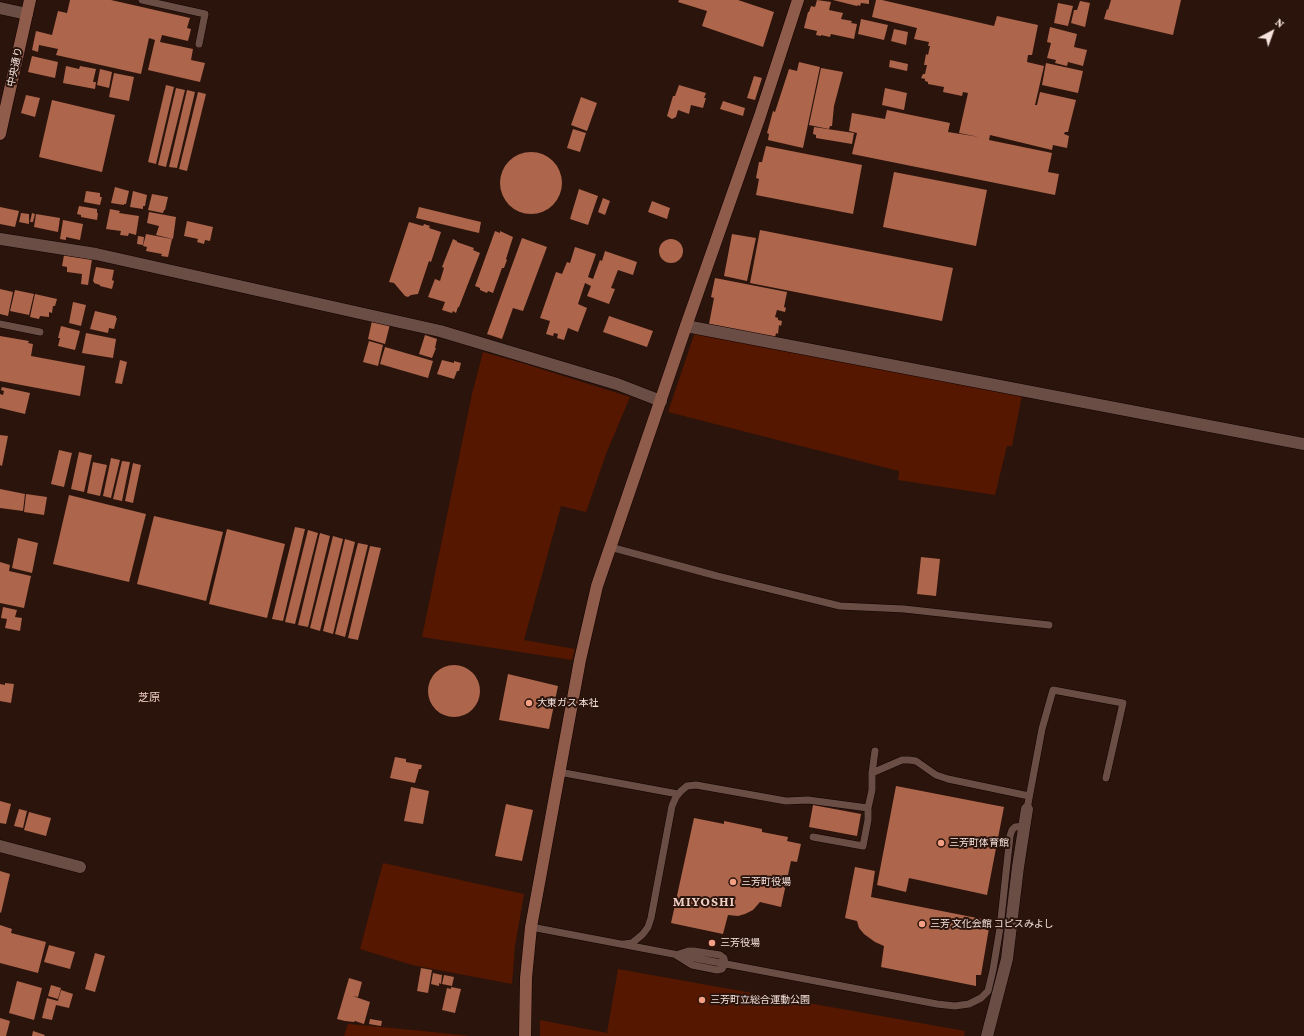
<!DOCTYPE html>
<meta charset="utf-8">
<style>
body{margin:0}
#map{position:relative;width:1304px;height:1036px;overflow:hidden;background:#2b140c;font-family:"Crimson Pro",serif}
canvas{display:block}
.north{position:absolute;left:1252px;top:12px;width:40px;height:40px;-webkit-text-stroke:3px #2b140c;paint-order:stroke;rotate:41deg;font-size:11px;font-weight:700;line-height:16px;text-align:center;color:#f6e4df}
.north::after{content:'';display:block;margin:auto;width:14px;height:18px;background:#f6e4df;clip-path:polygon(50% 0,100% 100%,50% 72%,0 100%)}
</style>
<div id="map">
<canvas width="1304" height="1036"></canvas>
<div class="north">N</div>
</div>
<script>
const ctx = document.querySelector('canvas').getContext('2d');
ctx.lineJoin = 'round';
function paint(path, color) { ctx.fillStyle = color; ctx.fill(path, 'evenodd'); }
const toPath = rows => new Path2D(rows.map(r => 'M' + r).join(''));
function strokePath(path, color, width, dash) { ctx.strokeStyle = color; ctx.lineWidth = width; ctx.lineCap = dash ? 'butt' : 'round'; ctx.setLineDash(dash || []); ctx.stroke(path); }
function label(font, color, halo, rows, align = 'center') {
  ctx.font = font + ' "Crimson Pro","Noto Sans JP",serif'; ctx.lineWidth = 4; ctx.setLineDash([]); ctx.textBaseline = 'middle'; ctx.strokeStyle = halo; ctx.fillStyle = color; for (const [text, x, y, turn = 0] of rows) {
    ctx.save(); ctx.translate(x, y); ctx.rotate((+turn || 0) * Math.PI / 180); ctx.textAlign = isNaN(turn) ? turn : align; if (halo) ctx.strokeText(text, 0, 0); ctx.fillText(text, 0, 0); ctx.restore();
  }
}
const green = toPath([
 [695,332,1022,395,1012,446,1007,446,995,495,898,480,899,471,668,412],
 [483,352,522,363,630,397,606,454,586,512,561,506,524,640,575,649,572,660,422,637,472,394],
 [383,863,524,894,515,946,512,984,412,965,360,949],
 [618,969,965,1031,964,1036,540,1036,540,1020,607,1033],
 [348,1024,413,1030,470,1036,344,1036]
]);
const building = toPath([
 [70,0,111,0,190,18,187,28,191,29,188,41,162,35,160,42,193,49,191,60,205,63,200,82,148,70,155,40,149,38,141,74,56,55,58,49,39,45,38,52,32,50,36,31,52,35,58,11,67,13],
 [679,0,738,0,774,12,763,47,702,26,707,11,678,2],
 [817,0,831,2,829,10,843,13,841,19,852,21,851,23,857,24,854,39,831,34,830,37,821,35,821,36,816,35,817,31,804,28,808,12,809,12,811,6,815,7],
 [833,0,869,0,869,4,861,3,860,6,858,5,857,6],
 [876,0,882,0,994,26,997,16,1038,25,1032,55,1028,55,1027,62,1044,66,1035,105,1037,105,1040,92,1076,100,1068,132,1065,132,1064,134,1069,136,1067,148,1053,145,1052,150,990,135,989,140,1052,153,1048,172,1059,174,1055,195,852,154,857,133,849,131,852,113,885,119,887,110,950,123,948,132,979,137,959,133,968,93,963,92,962,96,943,92,944,87,928,84,928,82,925,81,925,79,921,78,923,74,925,74,927,65,924,65,926,54,928,55,930,46,928,46,929,42,914,39,917,28,872,17],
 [1111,0,1181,0,1173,35,1104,19,1107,9,1108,10],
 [1080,1,1090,3,1085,27,1071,23,1074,10,1077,10],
 [1058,3,1073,6,1068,26,1054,23],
 [861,19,888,25,884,40,858,34],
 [1050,27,1077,34,1074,47,1087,50,1083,66,1068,62,1067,66,1055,63,1056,60,1047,58,1051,43,1047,42],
 [894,29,908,32,906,45,891,41],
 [32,56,58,62,55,78,28,72],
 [890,60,908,64,907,71,889,67],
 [799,62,820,67,803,148,768,140,769,134,767,133,773,111,775,112,789,69,797,71],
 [1046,63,1083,71,1078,93,1042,85],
 [66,66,79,69,80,66,96,69,93,82,96,82,95,89,63,83],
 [821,68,843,72,834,106,832,126,830,126,829,129,809,125],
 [100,69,112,72,109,88,97,85],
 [114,73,134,77,129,101,109,97],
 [754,76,762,78,755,100,747,98],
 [166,85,174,87,156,164,148,162],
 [679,85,706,93,704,98,706,98,703,108,691,105,689,114,678,110,676,117,672,119,667,116,673,96,675,96],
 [176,88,185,90,166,167,158,165],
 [885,88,907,93,904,110,882,105],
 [187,90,195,92,177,168,169,167],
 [198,92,206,94,187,171,179,169],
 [26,95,40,98,35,117,21,113],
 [581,97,597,103,587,131,571,125],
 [52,100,115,115,102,172,39,157],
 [723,101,745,108,743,116,720,109],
 [814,127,854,133,852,144,816,138,816,135,813,134],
 [573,129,586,133,580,152,567,148],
 [766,146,862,165,853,214,756,195,759,179,756,178,759,162,762,162],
 '500 183a31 31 0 1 1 62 0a31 31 0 1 1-62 0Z',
 [894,172,987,190,976,246,883,227],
 [115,187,129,191,126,204,124,204,124,205,111,203],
 [579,189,598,196,588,225,570,219],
 [86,191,100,193,100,197,102,197,100,205,84,202],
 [133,191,147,195,145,206,143,206,143,209,130,207],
 [152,194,168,197,165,210,164,210,163,213,148,210],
 [603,198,610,201,605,215,598,212],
 [652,201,670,208,667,219,648,212],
 [79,206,97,209,97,213,98,213,97,220,81,217,81,215,77,214],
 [0,207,19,211,15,227,0,224],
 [419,207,481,222,479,233,416,218],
 [110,209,120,211,119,213,139,216,136,235,129,233,128,236,120,235,121,231,106,229],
 [149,212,176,217,173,239,156,235,159,226,147,223],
 [21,213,29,214,29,224,19,222],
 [32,213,35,214,33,222,30,222],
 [36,214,60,218,58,232,34,227],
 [63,220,83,224,80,240,66,237,66,240,60,239],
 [187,221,213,227,210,241,205,240,204,244,197,242,198,239,184,236],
 [409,222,423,226,424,224,430,226,429,228,441,232,431,262,429,261,418,294,411,295,408,297,405,296,394,283,389,282],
 [760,230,953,268,942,321,750,283],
 [495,231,500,233,500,231,513,237,506,259,507,260,504,268,502,268,493,293,488,291,487,293,480,290,480,288,475,286],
 [146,234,172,239,168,257,161,256,162,254,146,251,147,247,143,246],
 [732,234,756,238,747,281,724,276],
 [138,236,144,237,143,245,137,244],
 [522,238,547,247,523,311,513,308,502,339,487,334],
 [453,239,457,241,457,242,474,248,473,250,480,253,459,307,458,307,456,313,453,311,452,313,442,310,445,302,428,297,435,279,440,281,444,268,442,267],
 '659 251a12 12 0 1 1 24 0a12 12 0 1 1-24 0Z',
 [575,247,596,254,588,277,593,279,600,260,602,261,605,251,637,262,633,275,618,270,611,288,615,289,609,304,587,296,591,286,585,283,578,304,587,308,578,332,568,328,564,340,557,338,558,334,554,333,553,336,546,334,550,321,540,318,556,272,562,274,567,262,570,263],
 [64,255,92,259,88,285,81,284,82,274,67,272,67,267,62,266],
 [96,267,114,270,112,280,114,281,112,289,100,286,100,285,94,283,94,282,93,281],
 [715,278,787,292,784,307,786,308,785,312,777,310,775,317,778,318,778,320,782,321,781,326,779,325,778,334,776,333,775,338,709,324,714,298,711,297],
 [0,289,13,292,8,316,0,314],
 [15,290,34,294,29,315,10,311],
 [35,294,57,299,55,306,53,306,52,313,49,312,49,317,40,316,39,319,30,317],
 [73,302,86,305,81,326,69,323],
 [95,311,116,316,116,318,117,318,114,329,109,328,108,333,90,329],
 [609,316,653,331,647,347,603,332],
 [372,321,390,324,385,344,368,339],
 [61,326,80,331,75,350,58,346,60,338,58,338],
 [86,333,116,339,113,358,82,353],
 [425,335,437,339,435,348,436,348,432,358,419,354],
 [0,336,29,341,28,343,33,344,31,356,85,366,80,396,0,381],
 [369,341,383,345,378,366,363,362],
 [385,347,433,361,428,378,380,364],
 [120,360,127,362,122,384,115,383],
 [442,360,454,363,454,361,461,363,459,371,457,371,454,379,437,374],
 [2,387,30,393,25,414,0,408,0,394,3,395,4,391,1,390],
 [0,435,8,436,2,466,0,465],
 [59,450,72,453,64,487,51,484],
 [79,452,92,455,84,492,71,489],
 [111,458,120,460,111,498,103,496],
 [122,461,130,462,122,501,113,499],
 [93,462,107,465,100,496,87,493],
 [133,463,141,465,133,503,125,501],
 [0,489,25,494,23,511,0,508],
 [26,494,47,497,44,515,24,512],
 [69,495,146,514,129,582,53,564],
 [154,516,223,532,206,601,137,584],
 [295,527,305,529,283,621,272,619],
 [227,529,285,544,267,618,209,604],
 [308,530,318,533,295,624,285,622],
 [320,533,330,536,308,627,298,625],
 [333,536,343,539,320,631,310,628],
 [18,538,38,543,32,573,12,568],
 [345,539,355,542,333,634,323,631],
 [358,543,368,545,345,637,335,634],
 [370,546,381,548,358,640,348,638],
 [921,557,940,559,936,596,917,594],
 [0,562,10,565,9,571,31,576,24,608,0,603],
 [3,607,17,610,15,617,22,618,20,631,5,628,7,619,1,618],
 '428 691a26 26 0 1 1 52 0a26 26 0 1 1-52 0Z',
 [508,674,558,686,549,729,499,720],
 [5,683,14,684,11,703,0,701,0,684,5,685],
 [395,757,406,759,406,762,422,765,421,769,419,769,415,783,390,778],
 [896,786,1004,807,987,895,909,878,906,892,877,885],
 [411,787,429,791,423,824,404,821],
 [0,801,11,804,6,824,0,823],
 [506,804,533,810,522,861,495,856],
 [813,805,861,814,857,836,809,827],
 [19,809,27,811,23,828,14,826],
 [29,812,51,818,46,836,24,830],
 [694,818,724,824,724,821,762,829,762,832,788,837,787,841,801,844,797,862,791,861,781,907,760,902,753,910,745,914,738,916,728,915,723,934,671,923],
 [855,867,875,871,871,897,987,920,985,927,989,928,981,975,976,975,976,986,881,967,884,946,875,942,864,934,859,928,857,921,845,918],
 [0,871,10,874,1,913,0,912],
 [0,925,12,929,11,933,46,942,38,973,0,963],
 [49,945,75,952,70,969,44,962],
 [95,953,105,956,95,992,85,989],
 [421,968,432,970,428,993,417,991],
 [433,973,442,975,441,984,439,983,439,986,431,984],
 [444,975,454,977,452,986,442,984],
 [349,978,362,982,358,997,353,996,370,1002,364,1024,355,1021,354,1022,345,1021,337,1019],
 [17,981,42,988,34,1020,9,1013],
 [51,985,61,988,58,999,48,996],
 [451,987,461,989,455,1013,442,1010,447,988,451,989],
 [61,990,73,994,69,1008,56,1005,52,1020,42,1018,47,998,58,1001],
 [0,1018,10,1021,6,1036,0,1036],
 [370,1019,382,1021,381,1026,369,1024],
 [33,1031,45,1035,44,1036,32,1036]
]);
const lane = toPath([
 [142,0,205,14,199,44],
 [0,324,40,332],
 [610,547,717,576,840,606,904,609,1049,625],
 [559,772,678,794],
 [872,773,902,760,909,760,916,761,936,775,948,779,1029,796],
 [1027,809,1042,729,1053,690,1123,703,1106,778],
 [813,837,863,846,868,820,868,808],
 [531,927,937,1004,955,1006,969,1004,981,998,988,991,993,970,1000,928,1010,836,1012,830,1015,827,1024,826],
 [624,944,632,943,637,939,643,934,648,927,651,918,672,806,676,797,681,791,687,786,696,785,786,801,808,800,868,808,872,790,872,773,875,751],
 [688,951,694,951,720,955,724,958,725,964,722,969,717,970,692,965,676,955,688,951]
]);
const street = toPath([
 [0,8,27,14],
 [0,239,96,254,440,331,617,384,661,401],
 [686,326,1304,444],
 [0,846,80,867],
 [987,1036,1007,959,1018,867,1027,809]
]);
const secondary = toPath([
 [0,134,30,0],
 [525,1036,526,978,531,927,580,660,597,586,686,326,760,116,798,0]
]);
const markers = [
 [529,703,4,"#f39f83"],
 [941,843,4,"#f39f83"],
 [733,882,4,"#f39f83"],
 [922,924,4,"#f39f83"],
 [712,943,4,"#f39f83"],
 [702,1000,4,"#f39f83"]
];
const streetNames = [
 ["中央通り",15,67,-78]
];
const poiNames = [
 ["大東ガス 本社",537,703],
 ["三芳町体育館",949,843],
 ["三芳町役場",741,882],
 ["三芳 文化会館 コピスみよし",930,924],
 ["三芳役場",720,943],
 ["三芳町立総合運動公園",710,1000]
];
const neighbourhoodNames = [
 ["芝原",149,698]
];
const districtNames = [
 ["MIYOSHI",704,902]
];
paint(green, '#561700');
paint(building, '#ad654c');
strokePath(lane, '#120200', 8);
strokePath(street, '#120200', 13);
strokePath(secondary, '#120200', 13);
strokePath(lane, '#6a4e45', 7);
strokePath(street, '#6a4e45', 12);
strokePath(secondary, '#8f5b4a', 12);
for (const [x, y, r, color] of markers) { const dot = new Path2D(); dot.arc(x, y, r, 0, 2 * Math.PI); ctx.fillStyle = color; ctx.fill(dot); strokePath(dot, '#2b140c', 1.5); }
label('10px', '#f6e4df', '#2b140c', streetNames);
label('10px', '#f6e4df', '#2b140c', poiNames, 'left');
label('11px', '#f0cfc4', '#2b140c', neighbourhoodNames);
ctx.letterSpacing = '1px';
label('bold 14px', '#f0cfc4', '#2b140c', districtNames);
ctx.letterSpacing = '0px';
</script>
